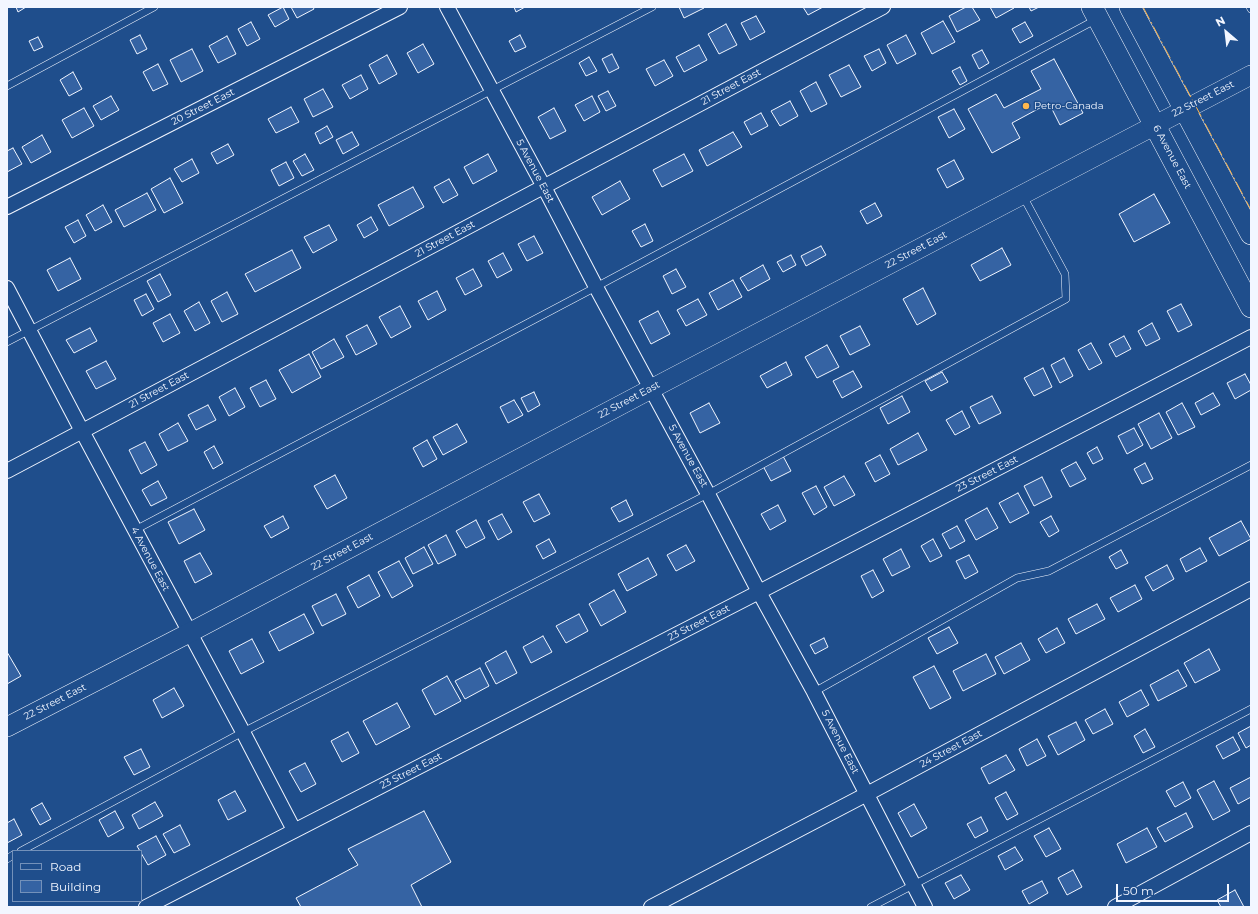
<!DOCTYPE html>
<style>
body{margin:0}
#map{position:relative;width:1258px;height:914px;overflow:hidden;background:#1f4e8c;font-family:Montserrat,sans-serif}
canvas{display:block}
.frame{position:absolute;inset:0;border:8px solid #f2f6ff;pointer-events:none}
.legend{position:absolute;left:12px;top:850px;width:130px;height:52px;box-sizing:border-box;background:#1f4e8c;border:1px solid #7391ba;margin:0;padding:5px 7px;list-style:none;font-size:12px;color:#f2f6ff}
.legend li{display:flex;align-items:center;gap:8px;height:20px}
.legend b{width:20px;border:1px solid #7391ba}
.north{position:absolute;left:1206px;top:12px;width:40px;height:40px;-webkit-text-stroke:3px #1f4e8c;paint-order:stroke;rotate:332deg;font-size:11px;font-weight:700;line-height:16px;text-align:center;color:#f2f6ff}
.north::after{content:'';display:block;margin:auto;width:14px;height:18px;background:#f2f6ff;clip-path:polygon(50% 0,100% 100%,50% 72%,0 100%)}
.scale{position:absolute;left:1116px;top:884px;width:113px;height:18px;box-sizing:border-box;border:2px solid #f2f6ff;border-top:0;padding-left:5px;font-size:12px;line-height:14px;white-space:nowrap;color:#f2f6ff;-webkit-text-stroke:3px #1f4e8c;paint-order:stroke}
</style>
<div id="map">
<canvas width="1258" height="914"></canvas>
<div class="frame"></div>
<ul class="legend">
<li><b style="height:5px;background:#1f4e8c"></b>Road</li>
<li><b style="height:11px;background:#3563a3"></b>Building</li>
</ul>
<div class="north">N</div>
<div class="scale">50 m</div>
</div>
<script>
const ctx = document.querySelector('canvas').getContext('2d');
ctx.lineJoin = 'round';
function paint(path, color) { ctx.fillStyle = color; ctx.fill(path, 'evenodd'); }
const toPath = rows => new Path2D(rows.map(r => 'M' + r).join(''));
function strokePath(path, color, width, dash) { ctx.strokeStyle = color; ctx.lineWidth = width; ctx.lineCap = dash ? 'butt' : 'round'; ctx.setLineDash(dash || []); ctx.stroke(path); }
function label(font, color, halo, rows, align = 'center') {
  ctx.font = font + ' Montserrat,sans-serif'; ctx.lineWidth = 3; ctx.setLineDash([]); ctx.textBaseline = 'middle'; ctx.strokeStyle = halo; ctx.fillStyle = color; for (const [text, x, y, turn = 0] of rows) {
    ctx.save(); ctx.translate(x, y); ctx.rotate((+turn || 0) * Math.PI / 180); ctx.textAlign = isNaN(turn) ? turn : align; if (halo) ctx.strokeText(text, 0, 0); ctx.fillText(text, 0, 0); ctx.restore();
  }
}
const building = toPath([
 [16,7,26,7,18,12,16,7],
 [283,7,289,19,275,27,268,15,283,7],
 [291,7,313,7,314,9,297,18,291,7],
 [514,7,525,7,516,12,514,7],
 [679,7,704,7,704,8,684,18,679,7],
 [803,7,823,7,808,15,803,7],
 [966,7,972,7,980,20,957,32,949,16,966,7],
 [990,7,1013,7,1014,8,996,18,990,7],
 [1029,7,1039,7,1031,11,1029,7],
 [756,16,765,32,750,40,741,23,756,16],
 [943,21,955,42,932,54,921,33,943,21],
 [251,22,260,39,247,46,238,29,251,22],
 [1025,22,1033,36,1020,43,1012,29,1025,22],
 [726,24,737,45,719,54,708,34,726,24],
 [140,35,147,49,137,54,130,40,140,35],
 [520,35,526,47,515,52,509,41,520,35],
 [906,35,916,54,897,64,887,45,906,35],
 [227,36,236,54,218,63,209,46,227,36],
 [38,37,43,47,34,51,29,41,38,37],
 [423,44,434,64,418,73,407,53,423,44],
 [699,45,707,60,684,72,676,57,699,45],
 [192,49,203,71,181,82,170,60,192,49],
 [879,49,886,63,872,71,864,56,879,49],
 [982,50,989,63,979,69,972,55,982,50],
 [612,54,619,68,609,73,602,59,612,54],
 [387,55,397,74,379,84,369,65,387,55],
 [589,57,597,71,586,76,579,63,589,57],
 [1054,59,1083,113,1060,125,1049,103,1012,123,1020,138,992,153,968,109,996,94,1004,108,1041,89,1031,71,1054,59],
 [664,60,673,76,655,86,646,69,664,60],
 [158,64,168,84,153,91,143,72,158,64],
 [849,65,861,87,841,97,829,75,849,65],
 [960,67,967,81,960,85,952,71,960,67],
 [73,72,82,89,69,96,60,80,73,72],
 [361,75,368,89,350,99,342,85,361,75],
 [816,82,827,104,811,112,800,91,816,82],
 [323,89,333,107,313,117,304,99,323,89],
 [608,91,616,106,606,111,598,96,608,91],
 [111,96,119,110,101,120,93,106,111,96],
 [592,96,600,112,584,121,575,105,592,96],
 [790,101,798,116,780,126,771,111,790,101],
 [291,107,299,122,276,133,268,119,291,107],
 [84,108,94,126,72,138,62,120,84,108],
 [554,108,566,131,550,139,538,117,554,108],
 [954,109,965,129,949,138,938,117,954,109],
 [761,113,768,126,751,135,744,122,761,113],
 [327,126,333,137,320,144,315,133,327,126],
 [352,132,359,145,343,154,336,140,352,132],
 [733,132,742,147,707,166,699,150,733,132],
 [42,135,51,152,31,163,22,147,42,135],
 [228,144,234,155,217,164,211,153,228,144],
 [13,148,22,164,7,172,7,151,13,148],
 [305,154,314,170,302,176,293,161,305,154],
 [488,154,497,171,473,184,464,167,488,154],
 [684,154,693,171,662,187,653,170,684,154],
 [192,159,199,173,182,182,174,169,192,159],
 [954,160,964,179,947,188,937,169,954,160],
 [286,162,294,178,279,186,271,170,286,162],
 [170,178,183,203,164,213,151,189,170,178],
 [449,179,458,195,443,203,434,187,449,179],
 [620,181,630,199,602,215,592,197,620,181],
 [413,187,424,207,389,226,378,205,413,187],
 [147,193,156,210,124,227,115,210,147,193],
 [1154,194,1170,223,1134,242,1119,214,1154,194],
 [875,203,882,216,867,224,860,211,875,203],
 [103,205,112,222,95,231,86,215,103,205],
 [371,217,378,230,364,238,357,225,371,217],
 [78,220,86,236,74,243,65,227,78,220],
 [645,224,653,241,641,247,632,231,645,224],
 [329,225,337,240,313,253,304,237,329,225],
 [534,236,543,253,527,261,518,244,534,236],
 [821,246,826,255,806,266,801,256,821,246],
 [1002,248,1011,265,980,281,971,265,1002,248],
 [292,250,301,268,255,292,245,274,292,250],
 [503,253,512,270,497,278,488,261,503,253],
 [791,255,796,265,783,272,777,262,791,255],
 [70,258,81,279,58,291,47,270,70,258],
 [763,265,770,279,748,291,740,278,763,265],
 [473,269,482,286,465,295,456,278,473,269],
 [676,269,686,287,672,294,663,276,676,269],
 [160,274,171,295,158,302,147,281,160,274],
 [733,280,742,297,718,310,709,293,733,280],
 [923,288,936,314,917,325,903,299,923,288],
 [437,291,446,310,428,320,418,301,437,291],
 [227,292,238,314,222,322,211,301,227,292],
 [146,294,154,309,142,316,134,300,146,294],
 [698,299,707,315,686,326,677,310,698,299],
 [199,302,210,323,195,331,184,311,199,302],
 [1181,304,1192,325,1178,332,1167,311,1181,304],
 [400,306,411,327,391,338,379,317,400,306],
 [658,311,670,334,651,344,639,321,658,311],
 [170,314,180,333,163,342,153,323,170,314],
 [1152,323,1160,339,1146,346,1138,331,1152,323],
 [367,325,377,344,356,355,346,336,367,325],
 [860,326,870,345,850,355,840,336,860,326],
 [90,328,97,341,74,353,66,340,90,328],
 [1124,336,1131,349,1116,357,1109,344,1124,336],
 [334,339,344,357,321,369,312,352,334,339],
 [1091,343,1102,363,1089,370,1078,350,1091,343],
 [827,345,839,367,817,378,805,357,827,345],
 [309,354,321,377,292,393,279,370,309,354],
 [1064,358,1073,376,1060,383,1051,365,1064,358],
 [106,361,116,379,96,389,86,371,106,361],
 [786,362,792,375,767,388,760,376,786,362],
 [1043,368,1052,387,1034,396,1024,378,1043,368],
 [853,371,862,387,842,398,833,381,853,371],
 [942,372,948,382,931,391,925,381,942,372],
 [1245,374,1251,385,1251,390,1235,399,1227,383,1245,374],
 [266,380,276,399,260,407,250,388,266,380],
 [235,388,245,407,229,416,219,397,235,388],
 [534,392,540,405,528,412,521,398,534,392],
 [1213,393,1220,405,1201,415,1195,403,1213,393],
 [902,396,910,412,888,424,880,408,902,396],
 [992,396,1001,413,979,424,970,407,992,396],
 [514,400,523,415,508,423,500,407,514,400],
 [709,403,720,423,700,433,690,413,709,403],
 [1182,403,1195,427,1178,435,1166,412,1182,403],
 [208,405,216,420,196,430,188,415,208,405],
 [962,411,970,427,955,435,946,420,962,411],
 [1159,413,1172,438,1151,449,1138,424,1159,413],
 [178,423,188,441,168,451,159,434,178,423],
 [457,424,467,442,443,455,433,437,457,424],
 [1134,428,1143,445,1127,454,1118,436,1134,428],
 [918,433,927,450,898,465,890,449,918,433],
 [427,440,437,459,423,467,413,448,427,440],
 [145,442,157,465,141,474,129,450,145,442],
 [214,446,223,463,213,469,204,452,214,446],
 [1097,447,1103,459,1093,464,1087,453,1097,447],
 [880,455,890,474,875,482,865,463,880,455],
 [783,456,791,471,771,481,763,466,783,456],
 [1076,462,1086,479,1070,487,1061,470,1076,462],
 [1145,463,1153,479,1142,484,1134,469,1145,463],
 [335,475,347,498,327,509,314,486,335,475],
 [844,476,855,495,834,506,824,487,844,476],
 [1042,477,1052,497,1034,506,1024,486,1042,477],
 [158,481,167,498,151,506,142,490,158,481],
 [816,486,827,507,814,515,802,493,816,486],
 [1018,493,1029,513,1010,523,999,503,1018,493],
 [539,494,550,514,534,522,523,502,539,494],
 [626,500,633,515,619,522,611,508,626,500],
 [778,505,786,521,770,530,761,514,778,505],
 [987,508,998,528,976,540,965,520,987,508],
 [194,509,205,530,179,544,168,522,194,509],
 [502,514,512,532,498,540,488,521,502,514],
 [283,516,289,528,271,538,264,526,283,516],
 [1051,516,1059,531,1049,537,1040,522,1051,516],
 [476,520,485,538,466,548,456,531,476,520],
 [1241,521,1251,539,1219,556,1209,538,1241,521],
 [957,526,965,541,950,549,942,534,957,526],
 [446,535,456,555,438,564,428,545,446,535],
 [549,539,556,552,543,559,536,546,549,539],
 [933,539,942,556,930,562,921,546,933,539],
 [686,545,695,561,676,571,667,555,686,545],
 [424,547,433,564,413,574,405,558,424,547],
 [1200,548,1207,561,1186,572,1180,559,1200,548],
 [901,549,910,567,892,576,883,559,901,549],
 [1121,550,1128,563,1116,569,1109,557,1121,550],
 [200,553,212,574,195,583,184,561,200,553],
 [969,555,978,572,965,579,956,561,969,555],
 [648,558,657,575,627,591,618,574,648,558],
 [399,561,413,586,392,598,378,572,399,561],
 [1167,565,1174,579,1153,591,1145,577,1167,565],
 [873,570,884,591,872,598,861,576,873,570],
 [369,575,380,596,358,608,347,587,369,575],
 [1135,585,1142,599,1118,612,1110,598,1135,585],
 [614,590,626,612,601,626,589,604,614,590],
 [336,594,346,614,322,626,312,606,336,594],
 [1097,604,1105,619,1076,634,1068,619,1097,604],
 [304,614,314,633,279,651,269,632,304,614],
 [579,614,588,631,566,643,556,626,579,614],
 [949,627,958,643,937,654,928,638,949,627],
 [1057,628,1065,643,1046,653,1038,639,1057,628],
 [543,636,552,652,531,663,523,647,543,636],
 [824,638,828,647,815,654,810,645,824,638],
 [252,639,264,662,241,674,229,651,252,639],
 [1021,643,1030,660,1004,674,995,657,1021,643],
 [1209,649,1220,670,1195,683,1184,663,1209,649],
 [506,651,517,673,496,684,485,663,506,651],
 [7,652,21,676,7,684,7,652],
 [986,654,996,674,963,691,953,671,986,654],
 [934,666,951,698,930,709,913,677,934,666],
 [480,668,489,686,465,699,455,681,480,668],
 [1178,670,1187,686,1158,701,1150,685,1178,670],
 [447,676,461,701,435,715,422,690,447,676],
 [174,688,184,706,162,718,153,700,174,688],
 [1141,690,1149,705,1127,717,1119,702,1141,690],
 [397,703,410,727,376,745,363,721,397,703],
 [1105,709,1113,724,1093,734,1085,720,1105,709],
 [1076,722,1085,740,1058,755,1048,736,1076,722],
 [1251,726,1251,745,1246,748,1238,733,1251,726],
 [1145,729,1155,747,1143,753,1134,736,1145,729],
 [348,732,359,753,342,762,331,741,348,732],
 [1233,737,1240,750,1223,759,1216,746,1233,737],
 [1037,739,1046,756,1027,766,1019,749,1037,739],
 [141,749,150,767,134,775,124,757,141,749],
 [1006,755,1015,770,989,784,981,768,1006,755],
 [305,763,316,784,301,792,289,771,305,763],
 [1251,777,1251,797,1238,804,1230,788,1251,777],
 [1214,781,1230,811,1213,820,1197,790,1214,781],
 [1183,782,1191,798,1175,807,1166,791,1183,782],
 [235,791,246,811,228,820,218,800,235,791],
 [1006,792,1018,814,1007,820,995,798,1006,792],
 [155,802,163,816,139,829,132,815,155,802],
 [42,803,51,819,40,825,31,809,42,803],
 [914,804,927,828,911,837,898,813,914,804],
 [115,811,124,828,108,837,99,820,115,811],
 [424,811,451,862,411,885,422,907,301,907,296,898,358,865,348,849,424,811],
 [1186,813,1193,827,1165,842,1157,828,1186,813],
 [981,817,988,831,975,838,967,824,981,817],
 [14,819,22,835,7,843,7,823,14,819],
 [180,825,190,845,174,853,163,834,180,825],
 [1049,828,1061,849,1046,857,1034,836,1049,828],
 [1147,828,1157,847,1126,863,1117,844,1147,828],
 [156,836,166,855,148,865,137,846,156,836],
 [1015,847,1023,860,1005,870,998,856,1015,847],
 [1073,870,1082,887,1067,895,1058,878,1073,870],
 [961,875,970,890,954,899,945,883,961,875],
 [1042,881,1048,893,1029,904,1022,891,1042,881],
 [1235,890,1244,907,1221,907,1217,900,1235,890]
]);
const lane = toPath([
 [1250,7,1251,9],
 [7,86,154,7],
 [7,342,652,7],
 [135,530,596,287,1097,19],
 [814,692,1017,578,1049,571,1251,465],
 [21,851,243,732,708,494,1066,299,1065,274,1023,196],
 [7,859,13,855],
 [871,907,1251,709]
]);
const street = toPath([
 [447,7,544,187,596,287,708,494,759,592,814,692,925,907],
 [7,207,400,7],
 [7,288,82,431,243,732,294,830],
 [7,471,883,7],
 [146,907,759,592,1251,337],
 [651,907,867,794,1251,589],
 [1115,907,1251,833]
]);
const secondary = toPath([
 [7,727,189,633,651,389,1251,75]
]);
const primary = toPath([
 [1092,7,1251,307],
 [1130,7,1251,234]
]);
const power = toPath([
 [1143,7,1251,210]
]);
const markers = [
 [1026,106,4,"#ffb74d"]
];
const streetNames = [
 ["21 Street East",731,87,-28],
 ["22 Street East",1203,99,-27],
 ["20 Street East",203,107,-27],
 ["6 Avenue East",1172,157,62],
 ["5 Avenue East",535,171,62],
 ["21 Street East",445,239,-28],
 ["22 Street East",916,250,-28],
 ["21 Street East",159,390,-28],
 ["22 Street East",629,400,-28],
 ["5 Avenue East",688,456,61],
 ["23 Street East",987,474,-27],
 ["22 Street East",342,552,-28],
 ["4 Avenue East",150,559,62],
 ["23 Street East",699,623,-27],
 ["22 Street East",55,702,-27],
 ["5 Avenue East",840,742,63],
 ["24 Street East",951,749,-28],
 ["23 Street East",411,771,-27]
];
const poiNames = [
 ["Petro-Canada",1034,106]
];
paint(building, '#3563a3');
strokePath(building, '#f2f6ff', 1);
strokePath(lane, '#f2f6ff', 8);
strokePath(street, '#f2f6ff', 16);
strokePath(secondary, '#f2f6ff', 20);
strokePath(primary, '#f2f6ff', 22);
strokePath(lane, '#1f4e8c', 7);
strokePath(street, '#1f4e8c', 14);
strokePath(secondary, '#1f4e8c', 19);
strokePath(primary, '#1f4e8c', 21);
strokePath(power, '#ffb74d', 1, [14, 3, 2, 3]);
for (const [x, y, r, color] of markers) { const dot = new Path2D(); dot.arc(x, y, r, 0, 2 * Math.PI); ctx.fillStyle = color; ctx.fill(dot); strokePath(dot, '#1f4e8c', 1.5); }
label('10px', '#f2f6ff', '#1f4e8c', streetNames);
label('10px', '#f2f6ff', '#1f4e8c', poiNames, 'left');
</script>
